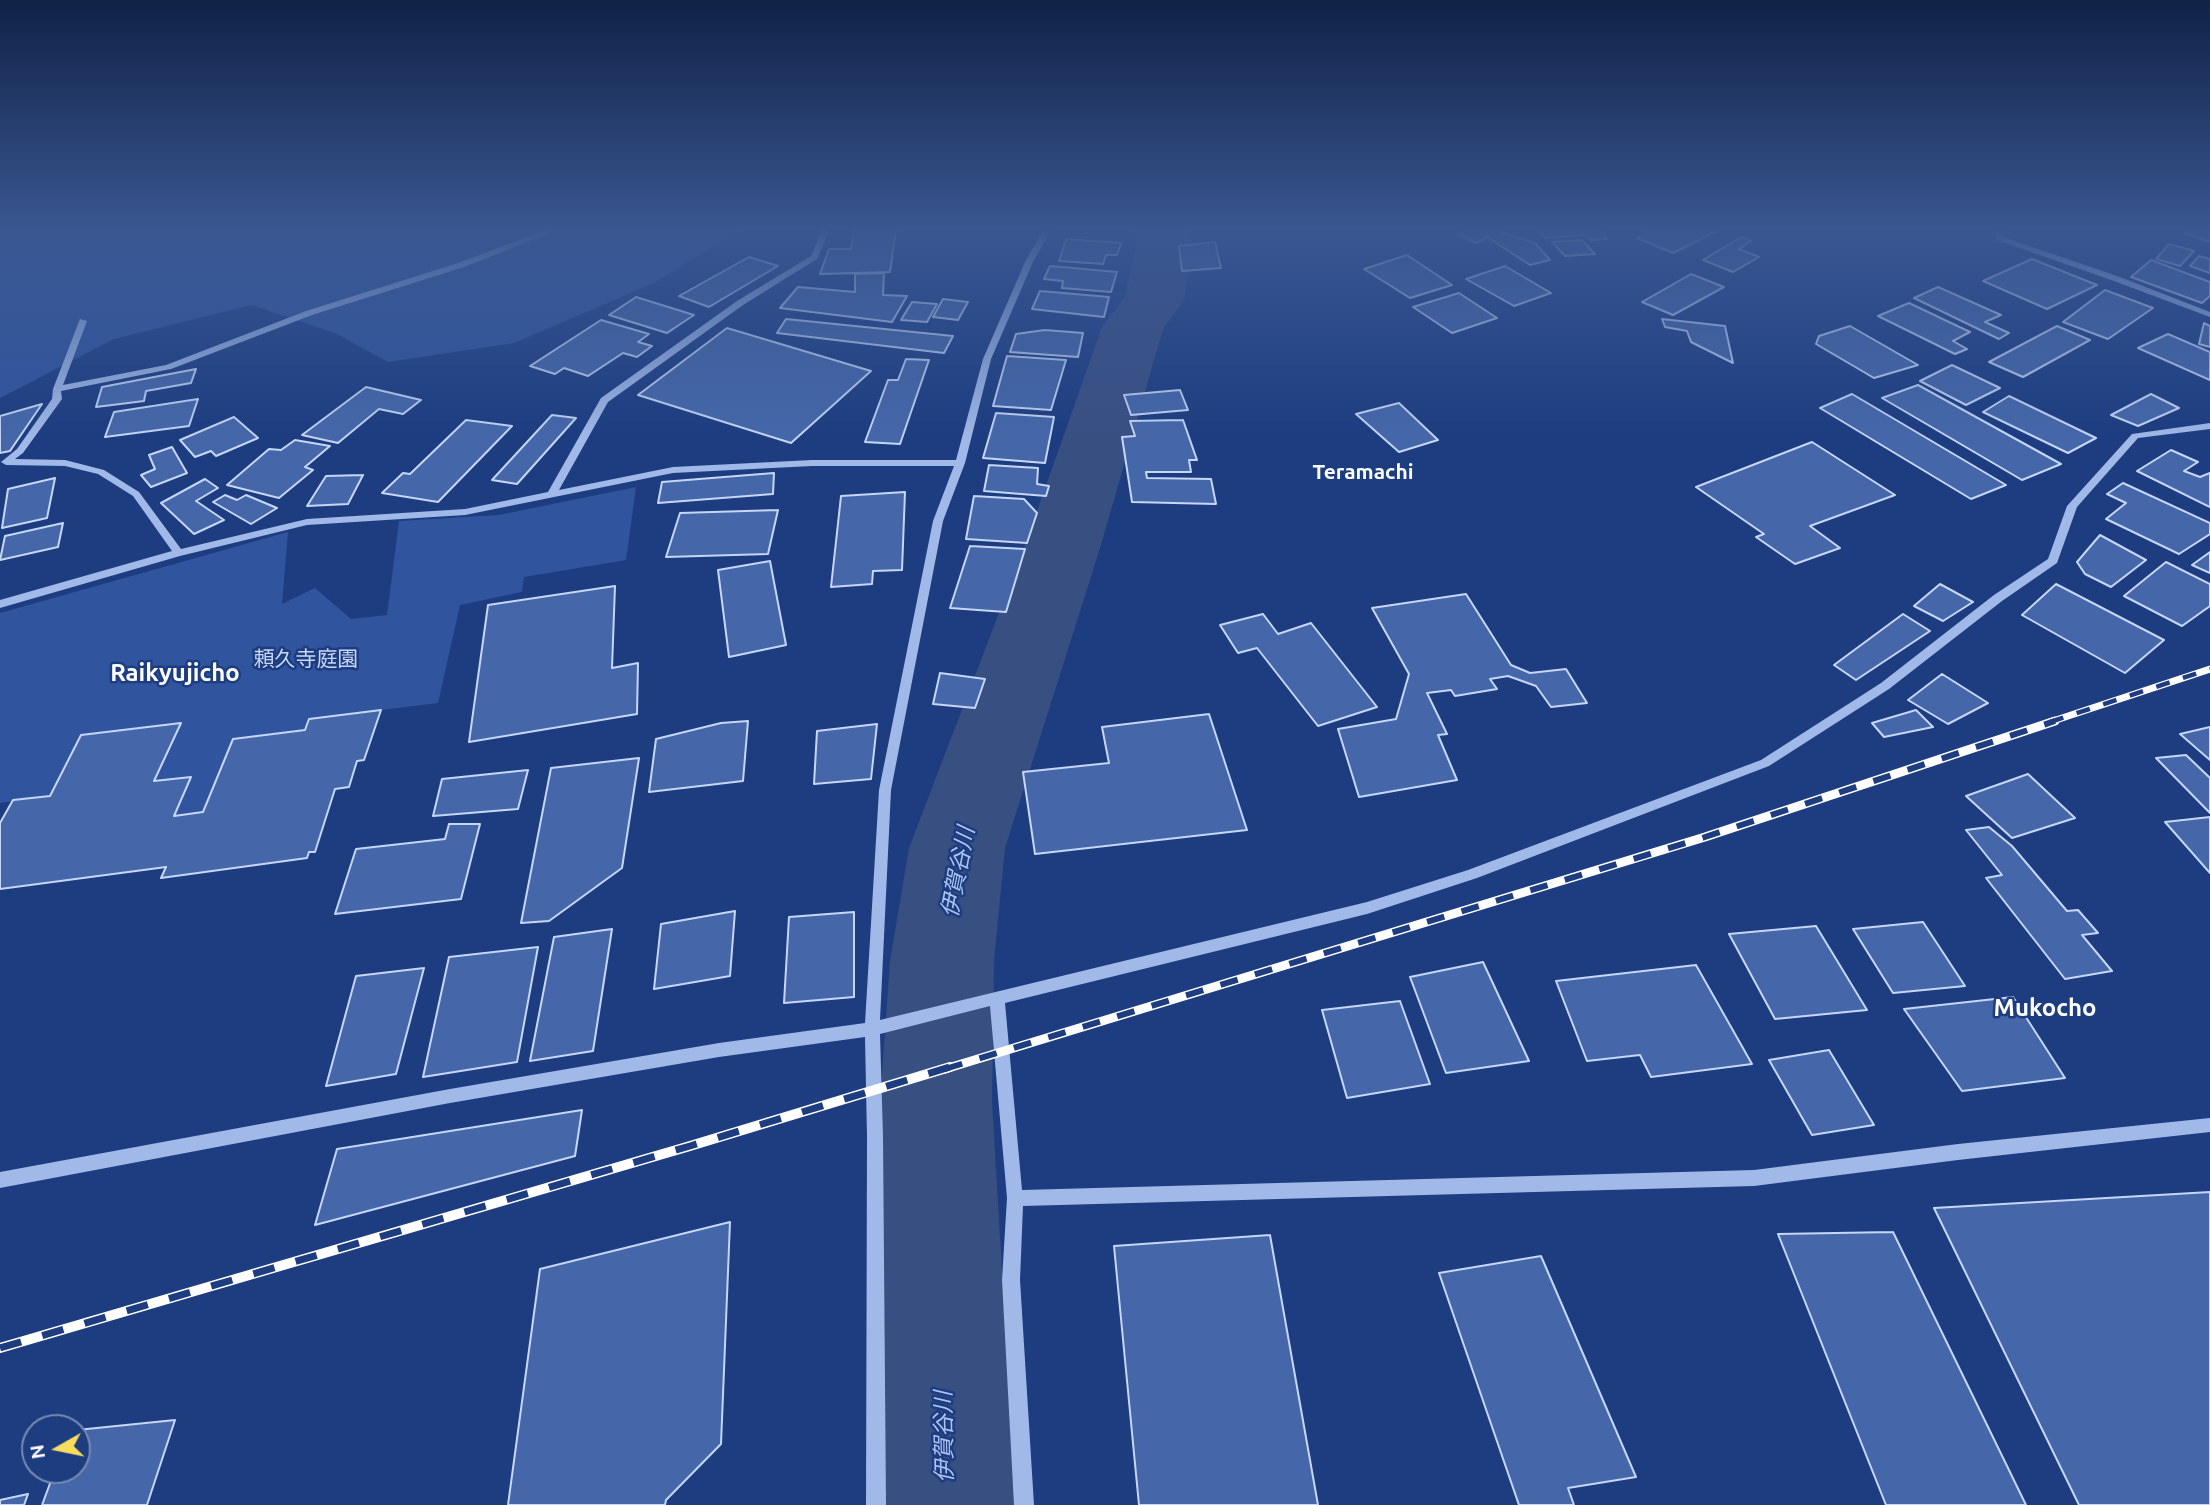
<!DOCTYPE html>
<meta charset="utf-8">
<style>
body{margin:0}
#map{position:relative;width:2210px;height:1505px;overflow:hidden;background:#1d3d80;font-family:Ubuntu,sans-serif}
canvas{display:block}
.north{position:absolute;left:21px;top:1414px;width:70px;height:70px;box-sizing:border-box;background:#1d3d80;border:2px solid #778bb3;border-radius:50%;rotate:261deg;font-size:19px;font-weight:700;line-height:28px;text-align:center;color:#fff}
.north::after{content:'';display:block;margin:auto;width:24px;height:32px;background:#f9de5e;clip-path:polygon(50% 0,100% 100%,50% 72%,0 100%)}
</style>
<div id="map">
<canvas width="2210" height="1505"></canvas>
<div class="north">N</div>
</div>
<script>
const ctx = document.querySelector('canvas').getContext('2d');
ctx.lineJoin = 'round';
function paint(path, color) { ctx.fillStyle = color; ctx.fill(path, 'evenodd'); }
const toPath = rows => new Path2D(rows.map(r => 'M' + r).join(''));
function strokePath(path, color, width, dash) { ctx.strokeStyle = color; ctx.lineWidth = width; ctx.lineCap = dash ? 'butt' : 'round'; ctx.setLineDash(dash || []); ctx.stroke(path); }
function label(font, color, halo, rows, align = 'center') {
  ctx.font = font + ' Ubuntu,"Noto Sans JP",sans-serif'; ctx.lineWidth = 5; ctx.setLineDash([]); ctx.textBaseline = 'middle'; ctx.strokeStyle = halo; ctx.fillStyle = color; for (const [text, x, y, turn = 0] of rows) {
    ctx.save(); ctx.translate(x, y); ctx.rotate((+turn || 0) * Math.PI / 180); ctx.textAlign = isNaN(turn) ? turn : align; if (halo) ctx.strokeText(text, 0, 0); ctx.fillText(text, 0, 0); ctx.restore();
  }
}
const green = toPath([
 [0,230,740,230,654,283,514,343,388,362,335,333,252,305,114,339,0,398],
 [636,487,626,560,524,577,522,592,460,605,438,703,309,719,305,730,233,739,203,812,174,816,190,777,154,781,180,724,50,796,0,803,0,613,288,532,282,604,315,588,351,619,387,615,399,521,499,515]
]);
const river = toPath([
 [1135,230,1189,230,1192,247,1184,300,1163,329,1101,545,1005,848,994,961,992,1102,1016,1505,876,1505,880,1102,890,961,909,848,1025,545,1102,327,1125,297,1136,247,1135,230]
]);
const building = toPath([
 [854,230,896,230,890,272,820,274,829,249,851,249,854,230],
 [1464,230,1494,230,1535,243,1550,260,1530,265,1487,237,1477,243,1457,234,1464,230],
 [1537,230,1602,230,1607,239,1590,240,1584,235,1545,238,1537,230],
 [1651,230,1719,230,1673,253,1637,238,1651,230],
 [2189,230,2210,230,2210,242,2184,233,2189,230],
 [1741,237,1751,241,1739,249,1759,257,1733,272,1703,260,1741,237],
 [1066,239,1121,243,1117,255,1106,255,1103,264,1059,261,1066,239],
 [1582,240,1595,254,1565,256,1552,242,1582,240],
 [1215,242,1221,268,1182,271,1179,246,1215,242],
 [2169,244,2194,251,2180,266,2156,259,2169,244],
 [1407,255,1452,285,1410,298,1364,269,1407,255],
 [2199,256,2210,259,2210,273,2190,266,2199,256],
 [749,257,778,266,709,307,679,296,749,257],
 [2032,259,2097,285,2047,309,1983,281,2032,259],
 [2151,260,2210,282,2210,296,2202,303,2131,277,2151,260],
 [1050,266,1117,272,1111,292,1062,288,1063,281,1044,279,1050,266],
 [1505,266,1551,293,1514,306,1466,279,1505,266],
 [884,273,883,295,907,296,892,322,780,308,798,287,855,292,855,274,884,273],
 [1691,274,1724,287,1673,315,1642,302,1691,274],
 [1938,287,2001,315,1985,322,2009,333,1999,339,1914,298,1938,287],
 [2105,290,2153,308,2108,339,2063,322,2105,290],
 [1040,291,1109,297,1104,317,1032,309,1040,291],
 [1459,293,1497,318,1452,333,1413,307,1459,293],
 [636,297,694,315,667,333,609,315,636,297],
 [943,299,968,302,958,320,933,317,943,299],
 [912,302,937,304,927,322,901,320,912,302],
 [1909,303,1970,332,1953,341,1967,349,1955,354,1878,316,1909,303],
 [786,319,953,336,944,353,777,333,786,319],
 [1662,319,1725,326,1733,363,1691,342,1687,331,1665,327,1662,319],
 [601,320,649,334,638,342,652,346,637,357,623,353,588,376,564,368,555,374,530,366,601,320],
 [2204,323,2210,326,2210,347,2199,344,2204,323],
 [1850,326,1918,365,1874,378,1816,344,1819,336,1850,326],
 [2057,326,2090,340,2023,377,1989,362,2057,326],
 [727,328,871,371,791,443,638,395,727,328],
 [1045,330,1083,333,1078,357,1010,352,1016,334,1045,330],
 [2168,334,2210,352,2210,380,2138,348,2168,334],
 [1007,356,1066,360,1051,410,993,406,1007,356],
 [906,359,929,360,900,444,865,442,888,380,898,380,906,359],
 [1952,365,2000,388,1966,405,1920,381,1952,365],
 [196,369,191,383,146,391,144,401,96,407,102,387,196,369],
 [1918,385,2061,464,2022,480,1882,398,1918,385],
 [366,387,421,400,403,414,379,409,338,443,302,435,366,387],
 [1180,390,1188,410,1131,415,1124,395,1180,390],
 [1852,394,2006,485,1971,499,1820,408,1852,394],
 [2151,394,2179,408,2138,426,2111,415,2151,394],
 [2009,396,2096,438,2068,453,1983,412,2009,396],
 [198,399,189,426,105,437,114,412,198,399],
 [1399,403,1438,440,1399,452,1356,414,1399,403],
 [42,404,10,451,0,453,0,416,42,404],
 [996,413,1054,417,1045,463,983,458,996,413],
 [552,415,576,418,517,484,492,480,552,415],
 [234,417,258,438,216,456,211,451,195,457,180,440,234,417],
 [466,420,512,426,438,502,382,493,403,473,410,474,466,420],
 [1183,420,1197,460,1189,460,1191,472,1146,472,1147,478,1211,479,1216,504,1132,502,1122,437,1135,436,1130,421,1183,420],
 [295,440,330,446,305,467,313,470,279,498,227,485,269,449,281,450,295,440],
 [1812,442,1895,495,1810,526,1840,548,1795,564,1756,537,1764,534,1696,487,1812,442],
 [172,447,187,473,151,487,141,475,155,469,149,455,172,447],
 [2171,450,2198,462,2184,471,2200,477,2210,473,2210,507,2137,471,2171,450],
 [989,465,1038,468,1037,484,1049,486,1046,496,984,491,989,465],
 [774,473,773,494,658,503,662,482,774,473],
 [363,475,348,504,307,506,326,476,363,475],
 [55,478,47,518,2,528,8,489,55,478],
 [205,479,218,488,196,501,224,520,194,534,161,503,205,479],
 [2123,483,2210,523,2210,534,2179,554,2106,519,2126,503,2107,494,2123,483],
 [905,492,902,570,873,571,872,584,831,587,841,496,905,492],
 [225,495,237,500,246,495,277,508,251,524,213,502,225,495],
 [974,496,1024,499,1037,513,1027,543,966,539,974,496],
 [778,510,768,554,666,557,680,513,778,510],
 [63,523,58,547,0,560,5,536,63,523],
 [2100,535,2146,560,2111,587,2085,574,2077,562,2100,535],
 [970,546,1025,549,1006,612,950,608,970,546],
 [2210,552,2210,573,2192,565,2210,552],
 [770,561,786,645,729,657,718,570,770,561],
 [2166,562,2210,584,2210,606,2182,626,2124,596,2166,562],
 [1940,584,1973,602,1943,621,1914,606,1940,584],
 [2056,584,2164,640,2125,673,2022,615,2056,584],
 [615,586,612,668,638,663,637,714,469,742,488,605,615,586],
 [1466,594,1511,665,1530,673,1566,669,1587,703,1551,707,1536,686,1508,676,1490,679,1497,689,1455,696,1451,690,1427,693,1447,734,1438,735,1457,780,1359,797,1338,729,1396,719,1409,674,1372,608,1466,594],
 [1263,614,1278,634,1311,623,1377,707,1318,726,1257,648,1238,653,1220,625,1263,614],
 [1903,614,1930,631,1856,680,1834,665,1903,614],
 [940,673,985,679,975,708,933,704,940,673],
 [1942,674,1988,703,1948,724,1908,700,1942,674],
 [381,710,364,760,357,761,349,787,335,789,315,852,309,852,307,858,161,878,166,867,0,889,0,823,13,800,50,796,81,735,181,723,154,781,191,777,174,816,203,812,233,739,305,730,309,719,381,710],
 [1916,710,1933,727,1884,737,1872,723,1916,710],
 [1209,714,1247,830,1035,854,1023,772,1109,763,1102,727,1209,714],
 [748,721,743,781,649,792,656,739,721,723,748,721],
 [877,724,871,779,814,784,817,731,877,724],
 [2210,727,2210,760,2180,734,2210,727],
 [2186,755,2210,778,2210,813,2156,758,2186,755],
 [639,758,622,868,549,921,521,923,551,768,639,758],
 [528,770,518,809,433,816,442,779,528,770],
 [2028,774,2075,818,2012,838,1966,796,2028,774],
 [2210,817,2210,873,2165,822,2210,817],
 [449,824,480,824,461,899,335,914,356,849,445,839,449,824],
 [1989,827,2012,846,2067,911,2078,910,2098,933,2082,935,2112,971,2065,979,1986,878,2002,875,1966,830,1989,827],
 [735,911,730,976,654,989,661,924,735,911],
 [854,912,854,997,784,1003,789,917,854,912],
 [1923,922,1965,986,1893,993,1853,929,1923,922],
 [1816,926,1867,1010,1775,1019,1729,934,1816,926],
 [612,929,593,1051,530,1061,554,937,612,929],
 [538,947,517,1062,423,1077,449,957,538,947],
 [1483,962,1529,1061,1446,1073,1410,977,1483,962],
 [1696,965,1752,1064,1651,1077,1640,1055,1587,1061,1556,981,1696,965],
 [424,968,396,1074,326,1086,356,976,424,968],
 [2013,997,2065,1078,1962,1091,1904,1009,2013,997],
 [1400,1001,1430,1084,1347,1098,1322,1010,1400,1001],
 [1829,1050,1874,1125,1812,1135,1769,1060,1829,1050],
 [582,1110,575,1156,315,1225,337,1149,582,1110],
 [2210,1192,2210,1505,2079,1505,1934,1208,2210,1192],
 [730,1222,721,1444,666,1500,665,1505,508,1505,540,1269,730,1222],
 [1893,1232,2026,1505,1886,1505,1778,1234,1893,1232],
 [1270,1235,1318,1505,1139,1505,1114,1246,1270,1235],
 [1541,1256,1636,1477,1568,1488,1574,1505,1519,1505,1439,1273,1541,1256],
 [175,1420,147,1505,42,1505,55,1470,77,1470,77,1430,175,1420],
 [28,1494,24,1505,0,1505,0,1500,28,1494]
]);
const minor = toPath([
 [546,230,558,230,464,267,312,315,171,369,61,391,62,399,23,453,15,459,65,460,104,470,139,492,181,549,307,519,465,509,548,492,601,398,737,301,811,256,822,230,830,230,817,259,743,305,608,402,559,490,673,467,812,460,956,460,983,359,1025,262,1043,230,1051,230,1033,262,991,359,965,463,943,521,891,790,880,1020,1367,902,1468,870,1761,760,1881,683,1994,595,2048,559,2067,506,2132,434,2210,423,2210,429,2138,438,2077,507,2057,563,2002,601,1889,689,1769,766,1477,878,1367,914,1005,1003,1022,1190,1754,1170,1958,1144,2210,1118,2210,1132,1958,1160,1754,1186,1023,1206,1020,1280,1034,1505,1014,1505,1002,1280,1007,1198,990,1006,880,1034,883,1137,886,1505,866,1505,867,1137,865,1037,719,1057,450,1103,0,1188,0,1172,450,1089,719,1043,865,1023,879,790,933,521,954,466,812,466,673,473,465,515,307,525,180,556,0,608,0,600,172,551,133,496,98,474,65,466,6,465,1,462,17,449,52,399,53,389,80,319,87,321,63,385,166,365,306,311,458,263,546,230],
 [1994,230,2002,230,2003,237,2120,277,2210,312,2210,317,2114,281,1997,240,1994,230]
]);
const railFar2 = toPath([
 [2050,722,2210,669]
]);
const railFar1 = toPath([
 [945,1069,1705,837,2055,721]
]);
const rail = toPath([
 [0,1348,690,1146,950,1067]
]);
const farQuarternames = [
 ["Teramachi",1363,472]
];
const parkNames = [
 ["頼久寺庭園",306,659]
];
const waterNames = [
 ["伊賀谷川",958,872,-79],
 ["伊賀谷川",944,1437,-91]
];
const quarterNames = [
 ["Raikyujicho",175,673],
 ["Mukocho",2045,1008]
];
paint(green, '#30559e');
paint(river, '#384f81');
paint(building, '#4567a9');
strokePath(building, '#c5d6f7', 2);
paint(minor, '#a0b9e9');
strokePath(railFar2, '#fff', 7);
strokePath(railFar1, '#fff', 9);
strokePath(rail, '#fff', 10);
strokePath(railFar2, '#1d3d80', 4.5, [14]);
strokePath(railFar1, '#1d3d80', 6, [18]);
strokePath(rail, '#1d3d80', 7, [22]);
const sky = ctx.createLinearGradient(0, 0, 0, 441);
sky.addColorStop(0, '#102246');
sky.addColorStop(0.52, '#3a5791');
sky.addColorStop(1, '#3a579100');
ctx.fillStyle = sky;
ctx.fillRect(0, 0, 2210, 441);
label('bold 21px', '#fff', '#1d3d80', farQuarternames);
label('21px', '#c5d6f7', '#1d3d80', parkNames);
label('italic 23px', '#acc3f1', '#1d3d80', waterNames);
label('bold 24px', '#fff', '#1d3d80', quarterNames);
</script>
